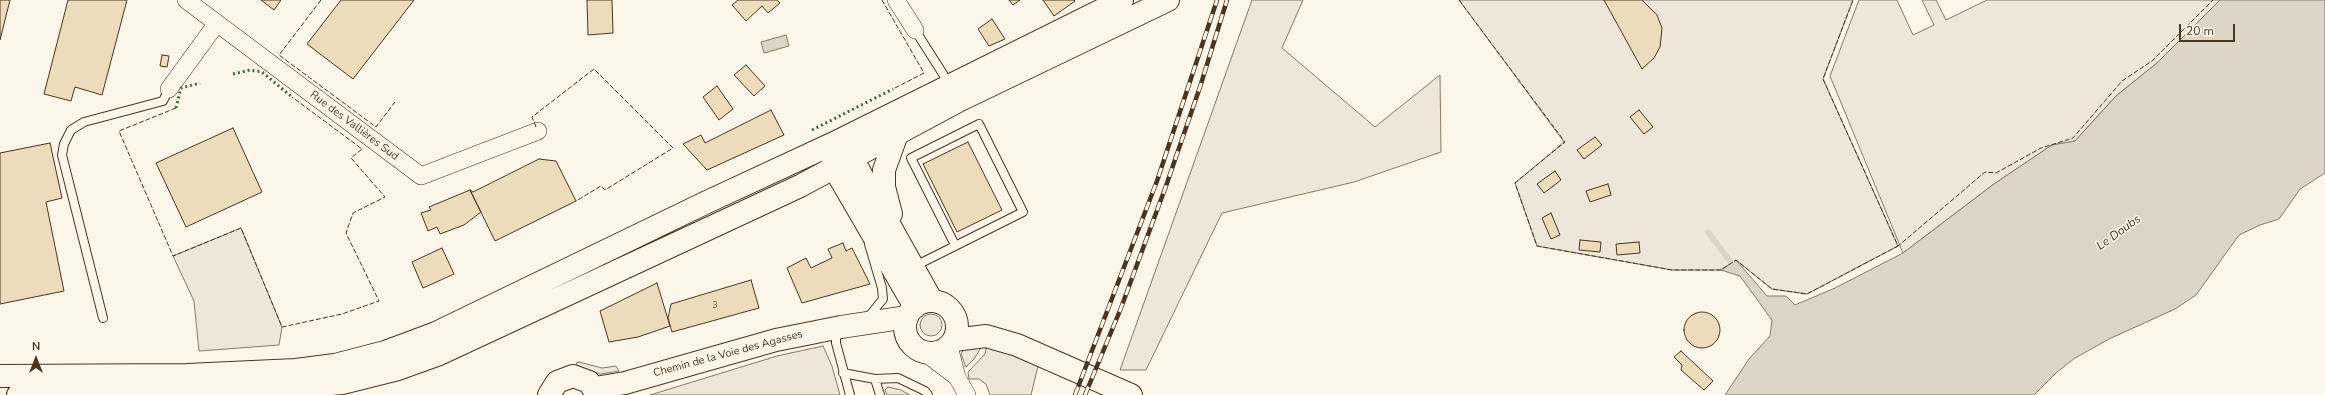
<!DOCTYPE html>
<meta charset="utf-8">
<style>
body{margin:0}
#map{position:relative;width:2325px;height:395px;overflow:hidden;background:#fbf6e9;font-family:"Nunito Sans",sans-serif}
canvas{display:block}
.north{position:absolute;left:16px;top:339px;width:40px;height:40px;-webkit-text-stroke:3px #fbf6e9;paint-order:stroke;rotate:0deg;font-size:11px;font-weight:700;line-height:16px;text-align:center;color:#4a3520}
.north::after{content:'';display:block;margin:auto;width:14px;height:18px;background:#4a3520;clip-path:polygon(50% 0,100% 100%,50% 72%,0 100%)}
.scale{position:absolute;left:2179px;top:24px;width:56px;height:18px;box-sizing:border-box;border:2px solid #4a3520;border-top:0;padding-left:5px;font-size:12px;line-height:14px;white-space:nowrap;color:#4a3520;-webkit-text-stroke:3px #fbf6e9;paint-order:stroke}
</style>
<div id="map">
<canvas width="2325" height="395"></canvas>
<div class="north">N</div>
<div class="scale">20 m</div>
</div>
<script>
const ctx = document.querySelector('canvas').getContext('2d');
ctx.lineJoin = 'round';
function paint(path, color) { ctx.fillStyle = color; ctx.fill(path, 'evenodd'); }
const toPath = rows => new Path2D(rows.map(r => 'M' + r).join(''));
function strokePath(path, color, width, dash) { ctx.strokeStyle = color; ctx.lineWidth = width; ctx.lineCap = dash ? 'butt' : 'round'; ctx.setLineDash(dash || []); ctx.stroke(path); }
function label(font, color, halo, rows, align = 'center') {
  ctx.font = font + ' "Nunito Sans",sans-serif'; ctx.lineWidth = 3; ctx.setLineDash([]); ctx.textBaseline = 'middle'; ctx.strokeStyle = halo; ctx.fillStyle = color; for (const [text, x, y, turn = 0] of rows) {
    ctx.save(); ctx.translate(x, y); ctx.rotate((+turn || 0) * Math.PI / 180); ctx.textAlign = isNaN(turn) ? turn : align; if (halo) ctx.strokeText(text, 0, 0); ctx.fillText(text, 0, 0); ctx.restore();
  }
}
const green = toPath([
 [1252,0,1303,0,1282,48,1375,127,1440,75,1441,152,1354,182,1222,213,1146,370,1120,370,1252,0],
 [1459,0,1853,0,1823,79,1898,246,1807,294,1772,289,1736,260,1721,270,1672,270,1537,246,1515,183,1564,142,1459,0],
 [1859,0,1897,0,1913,35,1934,25,1922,0,1936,0,1946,20,1987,0,2220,0,2157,63,2116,96,2075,141,2052,145,1994,184,1903,253,1830,76,1859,0],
 [241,228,282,327,279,345,199,351,194,301,173,256,241,228],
 '920 325a11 11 0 1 1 22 0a11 11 0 1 1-22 0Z',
 [987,344,1038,366,1031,395,990,395,986,384,979,379,969,379,968,372,985,354,987,344],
 [823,346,832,366,840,395,650,395,777,356,823,346],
 [982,346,974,359,966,367,961,354,964,349,982,346],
 [579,362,602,368,616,366,619,371,600,374,578,366,576,363,579,362],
 [888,387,901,390,910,395,887,395,885,390,888,387]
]);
const water = toPath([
 [2220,0,2325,0,2325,173,2300,189,2279,219,2260,225,2239,235,2196,295,2175,309,2109,339,2075,358,2057,372,2034,395,1725,395,1749,359,1770,336,1772,320,1740,276,1721,270,1736,260,1767,296,1786,296,1795,305,1835,288,1903,253,1994,184,2052,145,2075,141,2116,96,2157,63,2220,0],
 [786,35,789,46,764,53,761,42,786,35]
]);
const stream = toPath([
 [1708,232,1736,269]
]);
const building = toPath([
 [0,0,10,0,0,40,0,0],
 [68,0,127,0,102,95,75,87,71,101,44,94,68,0],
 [261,0,281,0,274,10,261,0],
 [341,0,414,0,353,79,307,44,341,0],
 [587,0,612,0,613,33,588,35,587,0],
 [738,0,777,0,780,3,768,13,762,6,746,21,732,5,738,0],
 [1009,0,1020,0,1013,5,1009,0],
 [1043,0,1074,0,1075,1,1054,16,1043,0],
 [1604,0,1642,0,1657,15,1662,28,1660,47,1654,58,1642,69,1604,0],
 [992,19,1005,39,989,46,978,29,992,19],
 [162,55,169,56,167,67,160,66,162,55],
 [746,65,765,86,754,96,734,75,746,65],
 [717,86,733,109,719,120,703,97,717,86],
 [771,110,784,135,707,170,683,144,701,135,705,143,771,110],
 [1639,110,1653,127,1644,134,1630,117,1639,110],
 [233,128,262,192,186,227,156,163,233,128],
 [1595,137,1602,145,1584,159,1577,150,1595,137],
 [968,142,1002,210,957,232,923,164,968,142],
 [50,143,62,198,46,202,64,291,0,304,0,153,50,143],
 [539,159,556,161,576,201,495,241,470,190,473,192,539,159],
 [1555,171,1561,180,1544,193,1537,184,1555,171],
 [1608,184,1611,195,1590,202,1586,191,1608,184],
 [470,190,481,212,464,225,440,234,437,227,428,231,421,213,431,210,429,207,470,190],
 [1551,213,1560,235,1551,239,1542,218,1551,213],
 [1580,240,1601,242,1600,252,1579,250,1580,240],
 [1639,242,1640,253,1617,255,1616,244,1639,242],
 [843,243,846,251,852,248,870,284,802,303,787,268,806,258,811,268,832,258,828,249,843,243],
 [442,248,454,274,423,288,412,262,442,248],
 [751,280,759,308,672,332,668,318,671,304,751,280],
 [657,283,670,326,638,337,609,342,600,311,657,283],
 '1684 330a18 18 0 1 1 36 0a18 18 0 1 1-36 0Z',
 [1681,351,1713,381,1704,390,1681,370,1682,365,1674,357,1681,351]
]);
const lane = toPath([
 [915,30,950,85],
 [913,267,1023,212,979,124,911,158,955,245],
 [103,318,62,155,64,144,71,130,84,122,163,101,169,89],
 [867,319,883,299,882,288,869,244],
 [841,332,836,337,836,343,850,395],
 [843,373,875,379,898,378,925,391,928,395],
 [875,379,880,395]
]);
const street = toPath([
 [186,0,421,176,538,131],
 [896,0,915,30],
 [169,89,217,23],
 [949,346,957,377,967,395],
 [924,352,957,377]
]);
const secondary = toPath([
 [836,147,852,158,932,301],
 [832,150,834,168,915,307],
 [891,214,884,187,884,170,897,134],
 '905 327a26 26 0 1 1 52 0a26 26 0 1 1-52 0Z',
 [954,340,986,336,1017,345,1131,395],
 [595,388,625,383,776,340,841,327,907,317],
 [549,395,557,382,573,376,589,382,597,395]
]);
const primary = toPath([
 [0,376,187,375,296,370,335,365,385,352,436,333,707,202,832,144,1122,0],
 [18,395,288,388,342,383,398,369,437,355,800,186,960,100,1168,0]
]);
const rail = toPath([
 [1075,395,1157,181,1217,0],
 [1085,395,1121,308,1166,186,1200,87,1227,0]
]);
const hedge = toPath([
 [233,74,250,70,262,72,292,97],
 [176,108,181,88,200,83],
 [812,130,893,89]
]);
const fence = toPath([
 [321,0,279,55,376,127,395,102],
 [882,0,924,73,893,89],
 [1459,0,1565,142,1515,183,1537,246,1672,270,1721,270,1736,260,1772,289,1807,294,1898,246,1823,79,1853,0],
 [176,108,119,131,173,256,241,228,282,327,342,314,379,301,346,233,353,213,385,197,351,158,362,149,292,97],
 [536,127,532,117,594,69,673,148,605,190,601,186,576,201],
 [1897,247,1985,172,1996,173,2041,148,2073,138,2122,81,2152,61,2213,0]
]);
const numberNames = [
 ["3",715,306]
];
const streetNames = [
 ["Rue des Vallières Sud",354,126,37],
 ["Chemin de la Voie des Agasses",728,354,-15]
];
const waterNames = [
 ["Le Doubs",2119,233,-36]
];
paint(green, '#ede6d9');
strokePath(green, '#887966', 1);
paint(water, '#dcd4c6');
strokePath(water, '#887966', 1);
strokePath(stream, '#dcd4c6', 5.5);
paint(building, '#ecdcbc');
strokePath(building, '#4a3520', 1);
strokePath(lane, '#4a3520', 10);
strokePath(street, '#4a3520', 18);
strokePath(secondary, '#4a3520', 24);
strokePath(primary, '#4a3520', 24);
strokePath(lane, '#fbf6e9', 8);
strokePath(street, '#fbf6e9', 17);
strokePath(secondary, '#fbf6e9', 22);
strokePath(primary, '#fbf6e9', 22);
strokePath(rail, '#4a3520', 4.5);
strokePath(rail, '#fbf6e9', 3, [9]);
strokePath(hedge, '#436837', 3, [2, 3]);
strokePath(fence, '#4a3520', 1, [5, 2]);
label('9px', '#725f47', null, numberNames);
label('11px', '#4a3520', '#fbf6e9', streetNames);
label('italic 12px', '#4a3520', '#fbf6e9', waterNames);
</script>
